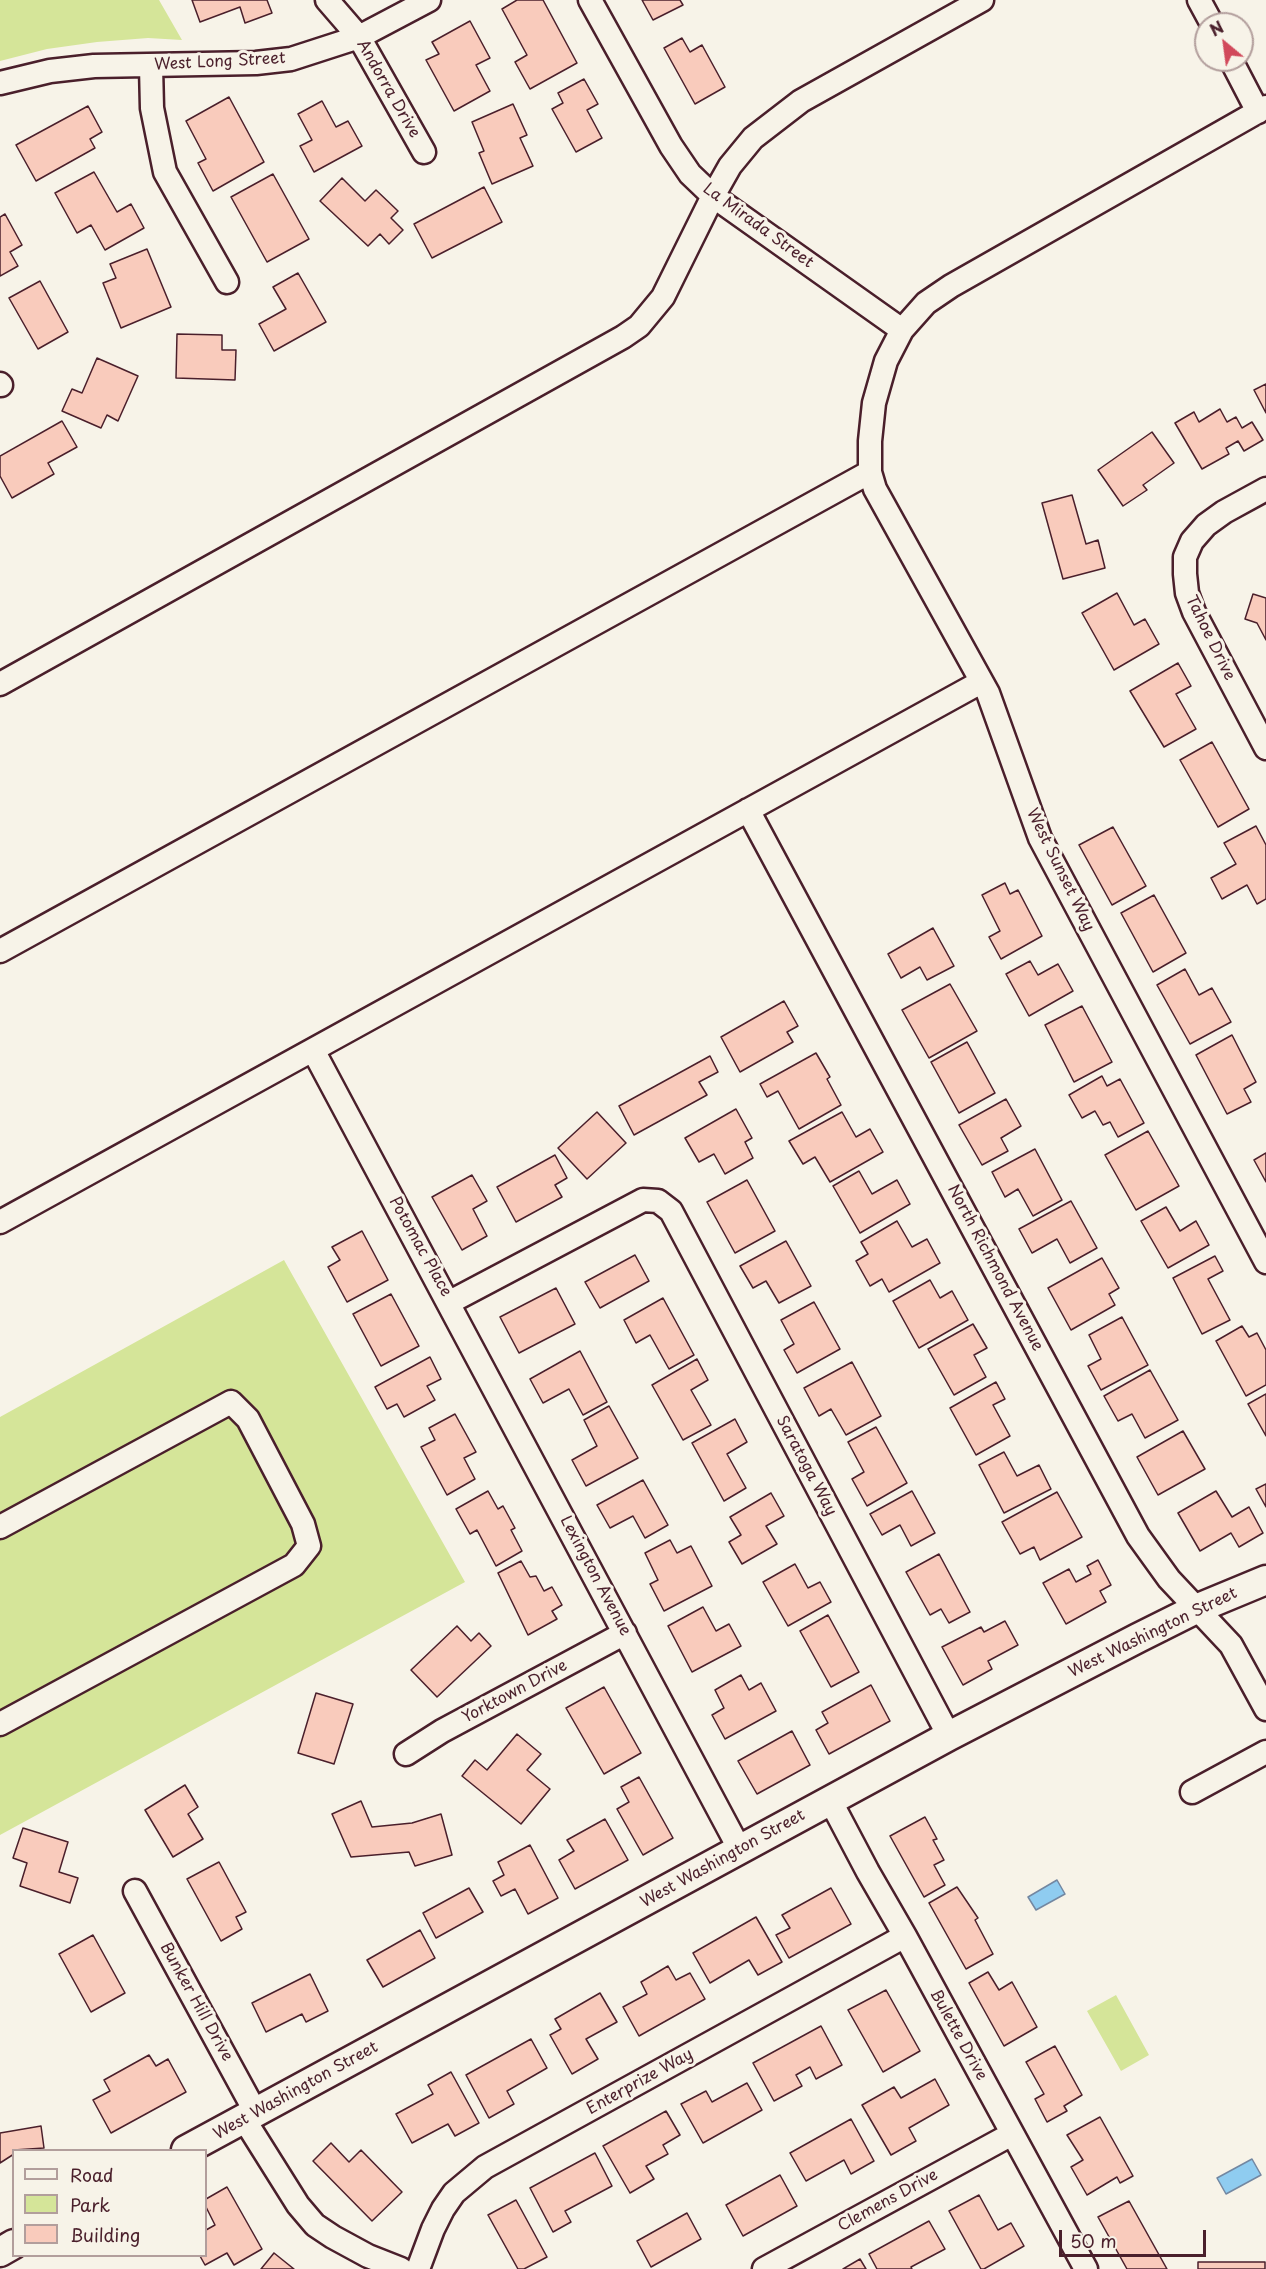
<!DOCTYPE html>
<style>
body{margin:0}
#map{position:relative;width:1266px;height:2269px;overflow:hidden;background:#f7f3e8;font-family:"Playpen Sans",sans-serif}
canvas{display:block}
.legend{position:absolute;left:12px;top:2149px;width:195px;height:108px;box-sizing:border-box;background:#f7f3e8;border:2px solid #b29e9c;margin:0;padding:8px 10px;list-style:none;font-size:18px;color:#4a1f2b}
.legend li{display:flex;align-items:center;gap:12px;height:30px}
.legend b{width:30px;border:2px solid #b29e9c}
.north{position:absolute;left:1194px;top:12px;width:60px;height:60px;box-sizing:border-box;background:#f7f3e8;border:2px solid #b29e9c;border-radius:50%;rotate:331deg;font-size:16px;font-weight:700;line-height:24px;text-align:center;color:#4a1f2b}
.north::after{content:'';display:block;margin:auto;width:21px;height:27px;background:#d1495b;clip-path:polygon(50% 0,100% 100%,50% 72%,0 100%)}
.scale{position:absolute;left:1059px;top:2230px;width:147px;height:27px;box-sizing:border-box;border:3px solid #4a1f2b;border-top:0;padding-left:8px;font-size:18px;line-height:21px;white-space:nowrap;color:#4a1f2b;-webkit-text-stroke:4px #f7f3e8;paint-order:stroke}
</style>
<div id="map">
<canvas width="1266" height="2269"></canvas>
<ul class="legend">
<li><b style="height:8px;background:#f7f3e8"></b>Road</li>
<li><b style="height:16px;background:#d5e599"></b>Park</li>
<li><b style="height:16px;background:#f9cbbc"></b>Building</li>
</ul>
<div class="north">N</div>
<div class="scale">50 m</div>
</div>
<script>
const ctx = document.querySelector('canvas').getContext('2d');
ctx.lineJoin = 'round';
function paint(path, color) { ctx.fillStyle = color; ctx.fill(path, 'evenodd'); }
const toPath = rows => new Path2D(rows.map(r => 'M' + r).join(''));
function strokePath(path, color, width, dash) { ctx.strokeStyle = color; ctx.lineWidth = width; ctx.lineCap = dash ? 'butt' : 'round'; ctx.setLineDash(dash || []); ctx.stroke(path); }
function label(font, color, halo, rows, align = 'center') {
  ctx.font = font + ' "Playpen Sans",sans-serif'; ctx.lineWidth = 6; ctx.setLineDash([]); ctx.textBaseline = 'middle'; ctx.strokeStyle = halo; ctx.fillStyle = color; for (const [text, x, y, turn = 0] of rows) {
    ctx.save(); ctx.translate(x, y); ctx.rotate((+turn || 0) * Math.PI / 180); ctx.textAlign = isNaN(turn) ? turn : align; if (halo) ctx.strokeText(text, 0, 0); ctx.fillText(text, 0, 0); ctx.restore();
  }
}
const green = toPath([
 [0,0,159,0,182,40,148,38,97,42,47,49,0,61],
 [284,1260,465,1582,0,1835,0,1417],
 [1116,1995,1149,2055,1121,2071,1087,2011]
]);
const water = toPath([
 [1057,1880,1065,1894,1036,1910,1028,1897,1057,1880],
 [1252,2159,1261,2175,1226,2194,1217,2178,1252,2159]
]);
const building = toPath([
 [192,0,267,0,272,13,245,23,240,7,200,22,192,0],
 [517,0,543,0,577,63,530,89,515,62,527,55,502,9,517,0],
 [642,0,680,0,683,5,653,20,642,0],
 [470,21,490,58,476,65,490,91,454,111,426,60,439,54,432,42,470,21],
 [682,38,690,52,702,45,725,87,695,104,664,48,682,38],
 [584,79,598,104,587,110,602,138,576,152,552,109,563,103,558,93,584,79],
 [229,97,264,162,213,191,198,163,206,159,186,121,229,97],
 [322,101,336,127,348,121,362,146,314,172,300,146,312,140,298,114,322,101],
 [513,104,527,135,520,138,533,166,492,184,479,153,484,151,472,122,513,104],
 [88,106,102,132,90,139,95,148,36,181,16,145,88,106],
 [94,172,117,212,131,204,144,228,105,250,91,225,77,233,55,193,94,172],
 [273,174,309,239,267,262,231,197,273,174],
 [342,178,365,201,376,190,398,211,391,218,403,230,389,244,380,234,368,246,320,201,342,178],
 [484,187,502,222,432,258,414,224,484,187],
 [5,214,22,245,10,252,18,266,0,276,0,217,5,214],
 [147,249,171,307,121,328,103,283,116,278,110,264,147,249],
 [298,273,326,322,274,351,259,324,286,309,273,287,298,273],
 [40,281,68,332,38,349,9,298,40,281],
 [177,334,222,335,222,350,236,350,235,380,176,378,177,334],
 [97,358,138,376,118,421,107,415,101,428,62,411,72,389,82,393,97,358],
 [1266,384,1266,413,1254,390,1266,384],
 [1220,409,1227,422,1236,417,1242,428,1252,422,1263,440,1244,451,1238,441,1226,448,1229,454,1202,469,1175,423,1194,412,1199,422,1220,409],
 [62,421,77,447,48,463,54,474,12,498,0,476,0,456,62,421],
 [1152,432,1174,463,1143,485,1147,490,1123,506,1098,470,1152,432],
 [1072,495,1086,544,1098,540,1105,568,1063,579,1042,503,1072,495],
 [1117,593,1134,625,1145,619,1159,644,1114,670,1082,613,1117,593],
 [1253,594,1266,598,1266,640,1257,623,1245,619,1253,594],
 [1178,663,1191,686,1176,694,1196,729,1164,747,1130,691,1178,663],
 [1212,742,1249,809,1218,827,1180,760,1212,742],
 [1256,826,1266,845,1266,899,1257,904,1247,885,1222,899,1211,878,1236,864,1224,843,1256,826],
 [1113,827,1146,886,1112,905,1079,845,1113,827],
 [1005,883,1010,894,1018,890,1042,936,1001,959,989,937,1000,931,982,895,1005,883],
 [1154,895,1186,953,1153,972,1121,913,1154,895],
 [933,928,954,966,927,980,920,967,901,978,888,954,933,928],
 [1030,961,1038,975,1058,964,1073,991,1029,1016,1006,974,1030,961],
 [1185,969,1199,995,1212,988,1231,1022,1190,1044,1157,985,1185,969],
 [950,984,977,1031,929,1058,902,1010,950,984],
 [784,1001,798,1026,787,1032,793,1042,740,1072,721,1037,784,1001],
 [1082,1006,1112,1062,1074,1082,1045,1025,1082,1006],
 [1232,1035,1256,1082,1244,1089,1251,1102,1227,1114,1196,1055,1232,1035],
 [967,1042,995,1093,959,1113,931,1062,967,1042],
 [816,1053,830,1077,827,1079,841,1105,799,1129,778,1091,767,1097,760,1084,816,1053],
 [710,1056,718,1072,699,1082,707,1095,634,1135,619,1106,710,1056],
 [1102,1076,1107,1086,1120,1079,1144,1123,1118,1137,1110,1122,1103,1125,1095,1111,1082,1118,1069,1095,1102,1076],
 [1006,1099,1021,1126,1001,1138,1008,1151,982,1165,959,1125,1006,1099],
 [736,1109,752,1138,745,1142,753,1158,725,1174,714,1154,699,1162,685,1138,736,1109],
 [597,1112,626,1143,587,1179,558,1148,597,1112],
 [842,1112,856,1137,870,1129,883,1152,830,1182,815,1157,803,1164,789,1141,842,1112],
 [1148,1131,1179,1186,1136,1210,1105,1155,1148,1131],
 [1035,1149,1062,1200,1033,1216,1018,1189,1005,1197,992,1172,1035,1149],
 [1266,1153,1266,1182,1254,1160,1266,1153],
 [555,1155,567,1178,555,1185,562,1197,516,1222,497,1187,555,1155],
 [859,1171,872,1194,897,1180,910,1204,860,1233,833,1186,859,1171],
 [472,1175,487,1201,473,1209,487,1236,462,1250,432,1197,472,1175],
 [747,1180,775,1231,735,1253,707,1202,747,1180],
 [1071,1201,1097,1248,1070,1263,1057,1239,1032,1253,1019,1229,1071,1201],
 [1166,1207,1180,1231,1196,1221,1209,1245,1168,1268,1141,1221,1166,1207],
 [897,1221,912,1247,927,1239,940,1263,889,1292,882,1279,870,1286,856,1261,868,1254,861,1242,897,1221],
 [362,1231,388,1280,347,1302,328,1267,340,1260,332,1247,362,1231],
 [786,1241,811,1286,779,1303,766,1281,753,1288,740,1266,786,1241],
 [635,1255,649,1281,600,1308,585,1282,635,1255],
 [1215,1256,1223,1271,1208,1279,1230,1320,1202,1334,1173,1278,1215,1256],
 [1102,1258,1119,1288,1109,1294,1115,1305,1071,1330,1048,1288,1102,1258],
 [930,1280,940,1298,952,1291,968,1320,919,1348,893,1301,930,1280],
 [556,1288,575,1324,519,1353,500,1317,556,1288],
 [391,1294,419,1346,381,1366,353,1314,391,1294],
 [663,1298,694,1355,669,1369,650,1335,636,1343,624,1320,663,1298],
 [814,1302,840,1349,797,1373,784,1350,794,1344,781,1320,814,1302],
 [1122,1317,1148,1365,1101,1390,1088,1366,1101,1359,1089,1335,1122,1317],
 [973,1324,987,1348,974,1355,986,1377,954,1395,928,1349,973,1324],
 [1242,1326,1249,1337,1257,1333,1266,1350,1266,1385,1246,1396,1216,1341,1242,1326],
 [580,1351,607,1402,583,1415,569,1389,543,1403,530,1379,580,1351],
 [430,1357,441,1379,427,1386,435,1400,404,1417,397,1404,387,1409,375,1387,430,1357],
 [697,1359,708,1380,691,1390,711,1425,683,1440,652,1385,697,1359],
 [852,1362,881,1416,846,1435,831,1409,819,1416,804,1388,852,1362],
 [1150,1370,1178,1420,1145,1438,1132,1414,1118,1421,1104,1396,1150,1370],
 [996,1382,1005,1399,993,1405,1010,1436,976,1455,950,1408,996,1382],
 [1266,1394,1266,1436,1248,1404,1266,1394],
 [609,1406,638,1458,586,1486,572,1460,597,1446,584,1420,609,1406],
 [455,1414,476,1452,464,1458,475,1479,447,1495,421,1447,435,1440,429,1428,455,1414],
 [735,1419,747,1442,727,1454,746,1488,724,1501,692,1443,735,1419],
 [876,1427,907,1483,867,1506,852,1479,864,1472,848,1442,876,1427],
 [1183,1431,1205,1469,1158,1495,1137,1457,1183,1431],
 [1004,1452,1017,1476,1039,1465,1051,1489,1004,1513,979,1465,1004,1452],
 [643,1480,668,1525,645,1538,633,1516,610,1528,597,1505,643,1480],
 [1266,1484,1266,1507,1256,1489,1266,1484],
 [488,1491,498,1509,503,1506,515,1528,511,1530,522,1551,496,1566,477,1530,470,1534,456,1509,488,1491],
 [912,1491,935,1533,911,1546,900,1525,882,1535,870,1514,912,1491],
 [1216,1491,1232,1517,1249,1507,1263,1533,1239,1547,1231,1533,1200,1551,1178,1513,1216,1491],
 [1057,1492,1082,1537,1040,1560,1034,1547,1020,1554,1002,1522,1057,1492],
 [771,1493,784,1516,766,1526,777,1544,742,1564,729,1542,741,1535,730,1517,771,1493],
 [670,1540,677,1553,691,1546,712,1586,664,1611,650,1584,658,1580,645,1553,670,1540],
 [939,1554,970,1612,949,1623,941,1609,930,1615,906,1572,939,1554],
 [1098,1560,1111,1585,1100,1591,1106,1602,1066,1624,1043,1583,1069,1569,1076,1582,1091,1574,1087,1566,1098,1560],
 [521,1561,530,1577,536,1576,544,1591,552,1587,562,1605,552,1611,557,1619,528,1635,498,1573,521,1561],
 [795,1564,808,1588,820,1582,831,1602,788,1626,763,1582,795,1564],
 [703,1607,716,1631,729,1624,741,1646,692,1672,668,1626,703,1607],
 [828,1615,859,1672,831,1687,800,1631,828,1615],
 [1005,1621,1018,1645,988,1661,992,1669,963,1685,942,1647,981,1627,984,1632,1005,1621],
 [457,1626,471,1641,479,1633,491,1646,437,1697,411,1670,457,1626],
 [741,1675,749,1690,761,1683,776,1711,725,1739,712,1715,724,1708,715,1690,741,1675],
 [871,1685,890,1721,829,1754,816,1730,828,1723,822,1712,871,1685],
 [604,1687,641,1753,604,1774,566,1708,604,1687],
 [316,1693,353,1704,334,1764,298,1753,316,1693],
 [792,1731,810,1765,757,1794,738,1761,792,1731],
 [517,1734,541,1754,527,1770,550,1789,521,1824,462,1776,475,1760,487,1770,517,1734],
 [639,1777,673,1838,643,1855,617,1809,629,1802,621,1787,639,1777],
 [185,1785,198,1807,188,1814,203,1839,173,1857,145,1810,185,1785],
 [361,1801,372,1827,412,1823,441,1814,452,1855,415,1866,409,1852,351,1857,332,1814,361,1801],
 [925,1817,937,1839,933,1840,944,1860,934,1865,945,1885,924,1897,890,1836,925,1817],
 [605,1819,628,1860,575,1889,559,1860,574,1851,567,1840,605,1819],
 [23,1828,68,1842,59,1872,78,1878,70,1903,20,1886,27,1863,13,1858,23,1828],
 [530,1845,558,1898,528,1914,515,1889,501,1896,493,1881,504,1875,498,1862,530,1845],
 [219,1862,246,1912,236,1917,242,1929,221,1941,187,1879,219,1862],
 [957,1887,978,1918,975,1920,993,1954,966,1969,929,1903,957,1887],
 [469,1888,483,1912,436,1938,423,1913,469,1888],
 [831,1888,851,1924,789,1958,776,1935,790,1928,782,1915,831,1888],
 [756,1917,782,1962,758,1975,749,1960,710,1983,693,1953,756,1917],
 [420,1930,435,1958,383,1987,367,1960,420,1930],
 [93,1935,125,1993,91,2012,59,1954,93,1935],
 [668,1966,676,1980,690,1973,705,1999,639,2036,623,2007,647,1994,641,1982,668,1966],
 [988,1972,999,1990,1012,1982,1037,2027,1004,2046,969,1983,988,1972],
 [310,1974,328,2011,306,2022,302,2014,266,2032,252,2003,310,1974],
 [886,1990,920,2051,883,2072,848,2010,886,1990],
 [600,1993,617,2022,586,2039,598,2059,572,2074,550,2035,561,2029,555,2019,600,1993],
 [821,2026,842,2065,816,2079,810,2067,796,2075,802,2086,774,2101,753,2063,821,2026],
 [531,2039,547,2068,507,2091,514,2104,489,2118,466,2075,531,2039],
 [1055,2046,1082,2095,1064,2106,1067,2111,1047,2122,1035,2099,1044,2094,1026,2062,1055,2046],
 [149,2055,156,2066,168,2059,186,2092,111,2133,93,2100,110,2091,104,2080,149,2055],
 [451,2072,479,2123,455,2136,448,2124,412,2143,396,2114,433,2094,428,2085,451,2072],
 [935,2079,949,2105,909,2128,916,2141,891,2155,862,2105,894,2087,901,2098,935,2079],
 [747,2083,762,2110,703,2143,681,2104,706,2091,712,2102,747,2083],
 [666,2111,680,2135,663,2145,668,2154,646,2166,654,2179,630,2193,603,2146,666,2111],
 [1100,2117,1133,2176,1120,2183,1117,2177,1087,2195,1071,2167,1083,2160,1067,2135,1100,2117],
 [851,2119,874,2161,851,2174,844,2160,806,2181,790,2153,851,2119],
 [41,2126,44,2148,14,2150,14,2154,0,2163,0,2133,41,2126],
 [331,2143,349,2162,361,2150,402,2192,372,2221,313,2161,331,2143],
 [595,2153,612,2186,565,2211,571,2222,553,2232,530,2188,595,2153],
 [780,2175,797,2206,743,2236,726,2205,780,2175],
 [227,2187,262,2249,234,2265,227,2253,205,2265,200,2256,206,2256,206,2230,215,2225,206,2207,206,2199,227,2187],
 [979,2195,998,2230,1011,2223,1024,2246,984,2269,981,2269,949,2211,979,2195],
 [516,2200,547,2257,524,2269,518,2269,488,2215,516,2200],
 [1129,2201,1167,2269,1127,2269,1098,2217,1129,2201],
 [687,2213,701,2239,651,2267,637,2241,687,2213],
 [929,2221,945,2249,911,2267,912,2269,877,2269,869,2254,929,2221],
 [274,2253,294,2269,261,2269,274,2253],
 [860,2259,866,2269,843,2269,860,2259],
 [1198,2262,1265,2262,1265,2269,1198,2269,1198,2262]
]);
const minor = toPath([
 [327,0,359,37,424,152],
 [590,0,671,146,690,174,713,196,902,330],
 [1199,0,1212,24],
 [1231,60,1258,112],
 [151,66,152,108,165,172,227,282],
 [0,83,50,71,94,66,256,63,291,59,359,37,429,0],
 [1266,107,951,286,926,303,902,330,886,361,874,403,870,441,870,472,875,489,988,693,1040,838,1266,1262],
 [0,384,1,385],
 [1266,489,1224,512,1206,525,1192,541,1185,557,1185,574,1187,593,1194,612,1266,748],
 [0,684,623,337,639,326,663,297,713,196,730,166,753,138,801,101,982,0],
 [748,810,1138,1536,1169,1579,1231,1645,1266,1709],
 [0,951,870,472],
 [313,1050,740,1850],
 [0,1222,981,682],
 [450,1302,643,1200,658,1201,671,1211,949,1736],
 [0,1527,231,1402,248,1419,303,1524,309,1546,294,1565,0,1724],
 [406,1754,442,1731,625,1633],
 [1192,1792,1266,1752],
 [830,1800,868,1872,905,1936,1086,2269],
 [135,1891,256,2113],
 [244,2119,298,2205,315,2225,333,2237,368,2256,401,2269],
 [418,2269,433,2229,443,2209,454,2193,485,2167,905,1936],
 [764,2269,1012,2134]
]);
const tertiary = toPath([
 [186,2150,949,1736,1138,1638,1196,1609,1266,1580],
 [0,2252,14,2244]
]);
const streetNames = [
 ["West Long Street",220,62,-3],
 ["Andorra Drive",388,89,60],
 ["La Mirada Street",758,226,36],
 ["Tahoe Drive",1210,638,64],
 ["West Sunset Way",1060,870,64],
 ["Potomac Place",420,1247,61],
 ["North Richmond Avenue",995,1268,62],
 ["Saratoga Way",806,1466,62],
 ["Lexington Avenue",595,1576,62],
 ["West Washington Street",1153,1633,-26],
 ["Yorktown Drive",515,1692,-28],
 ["West Washington Street",723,1859,-29],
 ["Bunker Hill Drive",196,2002,61],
 ["Bulette Drive",958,2035,61],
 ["Enterprize Way",640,2082,-29],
 ["West Washington Street",296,2091,-29],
 ["Clemens Drive",888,2201,-29]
];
paint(green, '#d5e599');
paint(water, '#8fccf0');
strokePath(water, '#7387a1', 1.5);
paint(building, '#f9cbbc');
strokePath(building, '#4a1f2b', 1.5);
strokePath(minor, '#4a1f2b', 27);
strokePath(tertiary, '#4a1f2b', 33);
strokePath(minor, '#f7f3e8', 22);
strokePath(tertiary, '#f7f3e8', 28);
label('16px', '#4a1f2b', '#f7f3e8', streetNames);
</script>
